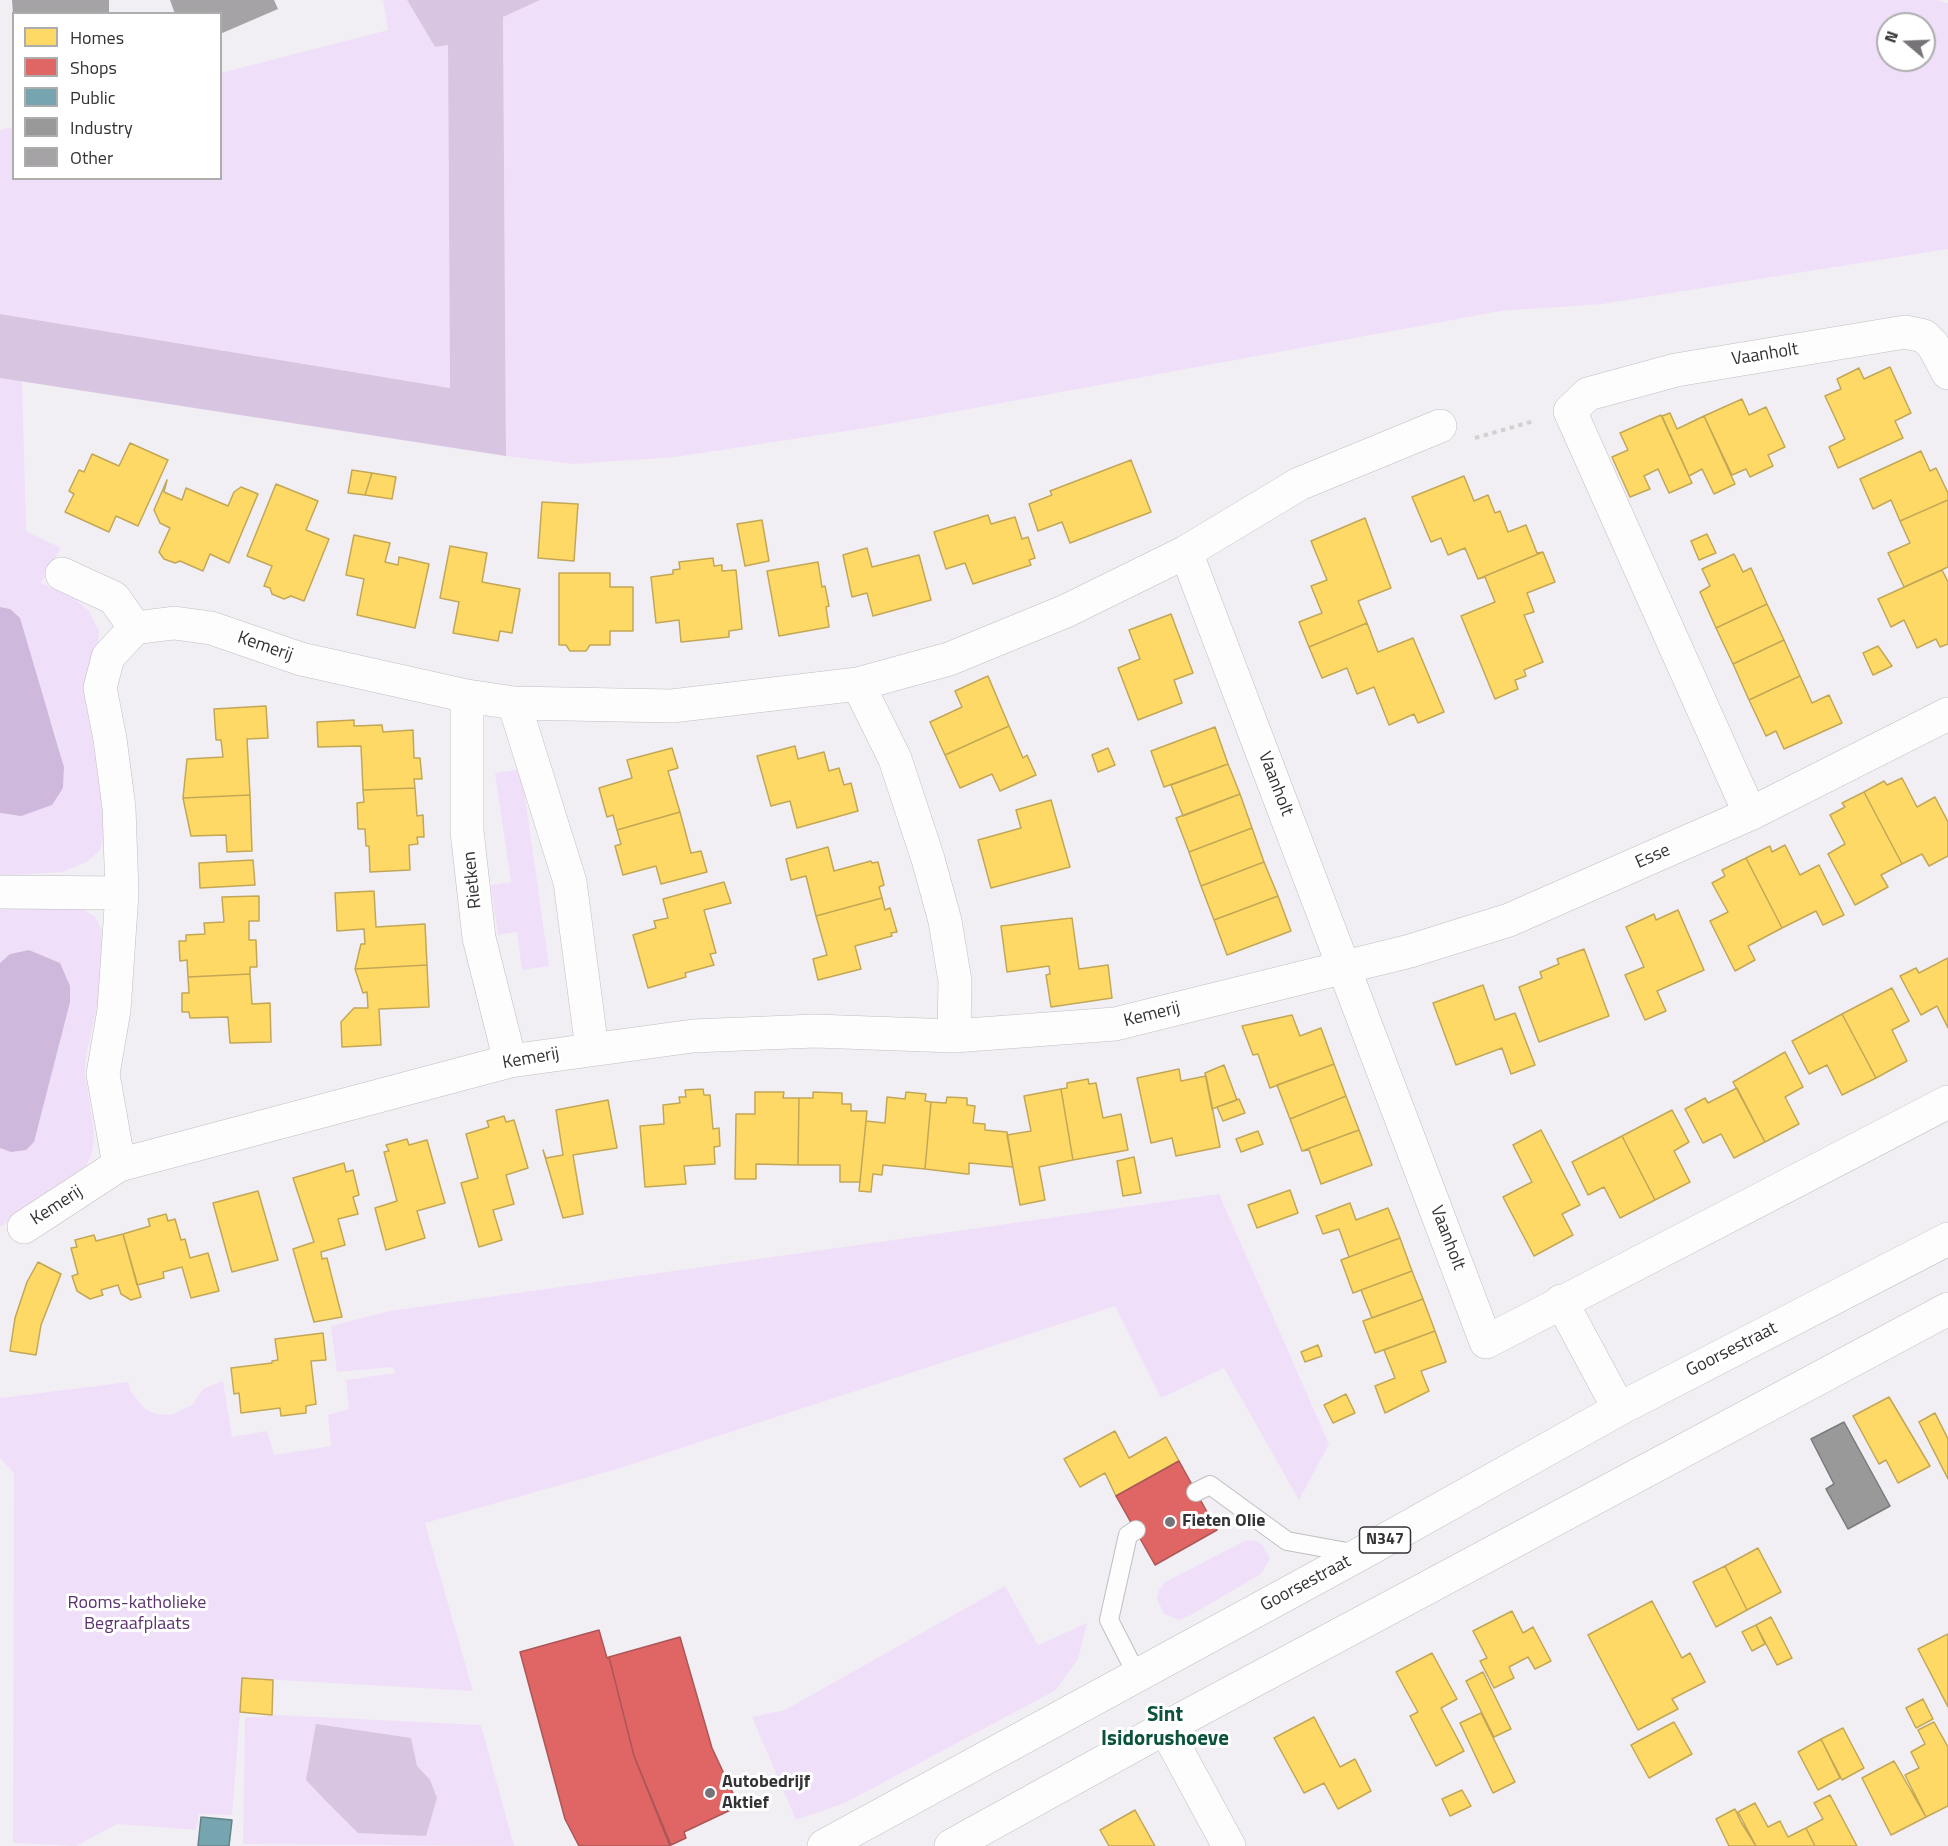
<!DOCTYPE html>
<style>
body{margin:0}
#map{position:relative;width:1948px;height:1846px;overflow:hidden;background:#f2eff4;font-family:"Titillium Web",sans-serif}
canvas{display:block}
.legend{position:absolute;left:12px;top:12px;width:210px;height:168px;box-sizing:border-box;background:#fff;border:2px solid #aeadae;margin:0;padding:8px 10px;list-style:none;font-size:18px;color:#343235}
.legend li{display:flex;align-items:center;gap:12px;height:30px}
.legend b{width:30px;border:2px solid #aeadae}
.north{position:absolute;left:1876px;top:12px;width:60px;height:60px;box-sizing:border-box;background:#fff;border:2px solid #aeadae;border-radius:50%;rotate:289deg;font-size:16px;font-weight:700;line-height:24px;text-align:center;color:#343235}
.north::after{content:'';display:block;margin:auto;width:21px;height:27px;background:#767478;clip-path:polygon(50% 0,100% 100%,50% 72%,0 100%)}
</style>
<div id="map">
<canvas width="1948" height="1846"></canvas>
<ul class="legend">
<li><b style="height:16px;background:#ffd966"></b>Homes</li>
<li><b style="height:16px;background:#e06666"></b>Shops</li>
<li><b style="height:16px;background:#76a5af"></b>Public</li>
<li><b style="height:16px;background:#999"></b>Industry</li>
<li><b style="height:16px;background:#a5a3a6"></b>Other</li>
</ul>
<div class="north">N</div>
</div>
<script>
const ctx = document.querySelector('canvas').getContext('2d');
ctx.lineJoin = 'round';
function paint(path, color) { ctx.fillStyle = color; ctx.fill(path, 'evenodd'); }
const toPath = rows => new Path2D(rows.map(r => 'M' + r).join(''));
function strokePath(path, color, width, dash) { ctx.strokeStyle = color; ctx.lineWidth = width; ctx.lineCap = dash ? 'butt' : 'round'; ctx.setLineDash(dash || []); ctx.stroke(path); }
function label(font, color, halo, rows, align = 'center') {
  ctx.font = font + ' "Titillium Web",sans-serif'; ctx.lineWidth = 6; ctx.setLineDash([]); ctx.textBaseline = 'middle'; ctx.strokeStyle = halo; ctx.fillStyle = color; for (const [text, x, y, turn = 0] of rows) {
    ctx.save(); ctx.translate(x, y); ctx.rotate((+turn || 0) * Math.PI / 180); ctx.textAlign = isNaN(turn) ? turn : align; if (halo) ctx.strokeText(text, 0, 0); ctx.fillText(text, 0, 0); ctx.restore();
  }
}
const green = toPath([
 [383,0,407,0,435,47,448,44,450,388,0,314,0,130,13,127,14,178,220,178,221,73,388,30],
 [540,0,1937,0,1948,3,1948,249,1602,304,1501,311,866,428,675,457,574,464,506,456,503,17],
 [1888,24,1924,24,1924,60,1888,60],
 [0,378,22,381,26,531,61,548,41,583,75,599,89,611,99,631,98,643,83,687,107,824,100,850,88,861,63,872,0,876,0,813,9,815,63,788,64,767,54,730,10,609,0,607],
 [521,769,549,966,522,970,517,932,498,935,491,885,511,882,495,773],
 [0,906,78,906,95,917,103,933,103,980,86,1056,85,1072,94,1132,93,1149,86,1167,0,1227,0,1148,11,1152,70,1002,60,963,29,950,10,954,0,963],
 [1219,1194,1329,1444,1299,1500,1224,1368,1161,1398,1115,1306,617,1469,425,1523,473,1691,243,1678,232,1815,199,1814,196,1830,117,1824,76,1846,13,1843,14,1473,0,1458,0,1398,128,1382,131,1392,145,1409,156,1414,171,1415,192,1405,203,1389,223,1381,232,1437,267,1431,274,1455,331,1446,328,1415,349,1409,346,1380,395,1373,393,1367,337,1372,331,1326,390,1311],
 [1254,1540,1262,1544,1270,1559,1261,1574,1191,1615,1179,1620,1164,1614,1157,1599,1159,1590,1165,1582,1245,1541],
 [1005,1586,1038,1645,1087,1623,1078,1659,1056,1690,845,1803,796,1820,752,1717,785,1710],
 [277,1715,481,1725,514,1846,243,1844,245,1718]
]);
const forest = toPath([
 [407,0,540,0,503,17,506,456,0,378,0,314,450,388,448,45,435,47],
 [316,1724,411,1738,417,1766,430,1780,437,1798,426,1836,358,1833,324,1799,306,1780]
]);
const water = toPath([
 [0,607,10,609,20,618,64,767,63,788,52,805,21,816,0,813],
 [29,950,60,963,70,986,70,1002,34,1142,26,1150,11,1152,0,1148,0,963,10,954]
]);
const homes = toPath([
 [1890,367,1911,413,1895,421,1903,438,1838,468,1829,447,1845,439,1825,396,1841,389,1837,379,1859,368,1864,379,1890,367],
 [1742,399,1749,415,1766,407,1785,447,1768,455,1773,466,1750,477,1746,469,1732,475,1704,416,1742,399],
 [1670,413,1677,429,1704,416,1735,484,1714,494,1702,469,1689,476,1662,416,1670,413],
 [1661,415,1692,483,1669,493,1658,469,1644,476,1650,489,1630,497,1612,457,1628,450,1620,433,1661,415],
 [130,443,168,460,138,526,116,516,109,532,65,512,74,494,69,491,79,470,84,472,92,454,119,466,130,443],
 [1921,451,1930,471,1936,468,1948,493,1948,500,1900,521,1891,500,1873,509,1860,479,1921,451],
 [1131,460,1151,512,1070,543,1062,522,1038,531,1029,504,1052,495,1050,491,1131,460],
 [352,470,372,473,365,495,348,493,352,470],
 [372,473,396,477,392,499,365,495,372,473],
 [1464,476,1474,501,1488,495,1495,513,1500,511,1508,532,1526,525,1537,553,1543,552,1478,579,1465,548,1448,555,1441,538,1431,542,1412,497,1464,476],
 [167,480,164,492,182,500,186,488,228,506,234,492,241,487,258,494,229,563,210,554,203,571,180,561,175,563,164,559,159,552,170,528,160,523,154,510,167,480],
 [276,484,318,501,306,530,329,539,304,601,291,596,284,599,272,594,270,588,264,586,272,566,247,556,276,484],
 [1948,500,1948,567,1904,587,1888,553,1910,543,1900,521,1948,500],
 [542,502,578,504,574,561,538,558,542,502],
 [988,515,991,524,1015,517,1022,539,1028,537,1035,558,1029,560,1031,565,973,584,965,563,946,569,934,532,988,515],
 [1365,518,1391,588,1358,601,1367,623,1309,647,1299,622,1322,613,1311,586,1327,580,1311,541,1365,518],
 [762,520,769,561,745,566,737,524,762,520],
 [1707,534,1716,553,1699,560,1691,541,1707,534],
 [354,535,390,543,385,562,398,565,399,557,429,564,415,628,357,615,364,579,346,575,354,535],
 [450,546,487,553,482,582,520,589,512,633,500,631,498,641,453,633,459,602,440,598,450,546],
 [867,548,872,567,919,555,931,600,873,616,867,593,852,597,843,555,867,548],
 [1543,552,1555,582,1527,593,1534,612,1524,615,1543,662,1524,670,1526,676,1515,680,1518,689,1495,699,1461,616,1495,602,1485,577,1478,579,1543,552],
 [1734,554,1743,572,1751,568,1767,604,1716,628,1700,592,1710,586,1702,569,1734,554],
 [713,558,714,566,722,565,722,571,736,570,742,629,729,631,729,637,681,642,679,620,656,623,651,577,673,574,673,570,680,569,679,562,713,558],
 [818,562,822,587,825,586,829,606,826,607,829,627,779,636,767,571,818,562],
 [1942,570,1948,582,1948,644,1940,647,1936,639,1917,648,1904,620,1891,627,1878,599,1942,570],
 [559,573,610,573,610,587,633,587,633,631,610,631,610,645,590,645,586,651,570,651,566,645,559,645,559,573],
 [1767,604,1784,640,1733,664,1716,628,1767,604],
 [1171,614,1193,673,1174,680,1182,703,1138,720,1118,668,1140,659,1129,630,1171,614],
 [1367,623,1378,652,1413,638,1444,712,1418,723,1414,714,1389,725,1374,687,1357,694,1347,668,1322,678,1309,647,1367,623],
 [1784,640,1800,676,1749,700,1733,664,1784,640],
 [1878,646,1892,666,1873,675,1863,653,1878,646],
 [988,676,1009,726,945,755,930,722,962,707,955,691,988,676],
 [1800,676,1812,703,1829,695,1842,723,1784,749,1776,731,1766,736,1749,700,1800,676],
 [266,706,268,738,247,739,250,795,183,798,187,759,223,757,221,740,216,740,214,709,266,706],
 [354,720,354,726,382,725,383,732,413,730,414,758,420,758,422,779,414,779,415,788,363,790,361,746,318,747,317,722,354,720],
 [1009,726,1023,758,1027,755,1036,775,1000,791,992,774,960,788,945,755,1009,726],
 [1215,727,1228,764,1164,787,1151,751,1215,727],
 [795,746,798,759,824,752,829,771,839,768,844,785,851,783,858,811,797,828,790,801,771,806,757,756,795,746],
 [672,748,678,768,668,771,680,812,617,830,613,815,607,817,599,788,632,778,627,760,672,748],
 [1108,748,1115,765,1098,772,1092,755,1108,748],
 [1228,764,1240,794,1183,816,1171,785,1228,764],
 [1902,778,1917,807,1935,797,1948,822,1948,856,1929,866,1922,854,1902,864,1864,792,1884,781,1887,785,1902,778],
 [415,788,417,816,423,815,424,837,417,837,418,844,409,845,410,870,370,872,369,846,366,846,365,829,358,829,357,803,364,802,363,790,415,788],
 [1864,792,1902,864,1881,875,1888,887,1855,905,1828,854,1845,844,1830,815,1845,807,1842,803,1864,792],
 [1240,794,1252,828,1189,852,1176,818,1240,794],
 [250,795,252,851,227,852,226,835,191,836,183,798,250,795],
 [1051,800,1070,867,991,888,978,840,1021,828,1016,810,1051,800],
 [680,812,691,853,701,851,707,872,661,884,656,866,623,875,615,846,621,844,617,830,680,812],
 [1252,828,1264,862,1201,886,1189,852,1252,828],
 [1785,845,1800,875,1819,865,1844,915,1823,925,1816,911,1782,928,1746,858,1770,846,1772,852,1785,845],
 [828,847,834,871,871,861,872,863,878,862,884,885,879,887,882,898,816,916,806,876,791,880,786,859,828,847],
 [1746,858,1782,928,1748,946,1755,960,1735,971,1710,921,1728,912,1712,883,1725,876,1722,870,1746,858],
 [253,860,255,885,200,888,199,863,253,860],
 [1264,862,1278,896,1214,920,1201,886,1264,862],
 [724,882,731,903,704,910,716,953,710,954,714,965,685,973,686,977,648,988,633,935,656,928,654,921,668,918,663,899,724,882],
 [374,891,376,927,425,924,427,965,355,969,361,944,365,944,364,929,337,931,335,893,374,891],
 [259,896,259,921,249,921,249,940,256,940,257,967,250,967,250,974,188,977,187,960,180,961,179,941,186,941,186,935,205,934,204,923,224,922,222,897,259,896],
 [1278,896,1291,931,1227,955,1214,920,1278,896],
 [882,898,885,910,890,908,897,932,891,933,892,936,855,946,861,969,818,980,813,959,827,955,816,916,882,898],
 [1678,910,1704,970,1657,991,1666,1011,1645,1020,1625,975,1644,967,1626,927,1654,914,1656,920,1678,910],
 [1072,918,1079,969,1108,965,1112,998,1051,1007,1046,975,1050,974,1049,966,1007,972,1001,926,1072,918],
 [1584,949,1609,1016,1539,1042,1519,987,1542,978,1540,972,1559,964,1557,959,1584,949],
 [1948,958,1948,1028,1937,1006,1921,1015,1900,976,1916,968,1919,973,1948,958],
 [427,965,429,1007,379,1009,381,1045,342,1047,341,1022,354,1008,368,1008,367,992,363,993,355,969,427,965],
 [250,974,252,1004,270,1003,271,1042,230,1043,228,1017,190,1018,189,1012,182,1012,182,993,189,993,188,977,250,974],
 [1483,985,1495,1020,1515,1013,1535,1065,1511,1074,1502,1048,1456,1065,1433,1003,1483,985],
 [1892,988,1909,1021,1892,1030,1907,1061,1876,1078,1842,1014,1892,988],
 [1842,1014,1876,1078,1842,1095,1827,1065,1809,1074,1792,1041,1842,1014],
 [1292,1015,1300,1036,1321,1028,1334,1064,1270,1088,1258,1054,1253,1055,1242,1026,1292,1015],
 [1785,1052,1803,1087,1785,1097,1799,1124,1765,1142,1733,1082,1785,1052],
 [1334,1064,1346,1096,1290,1119,1277,1085,1334,1064],
 [1224,1065,1237,1100,1212,1109,1205,1073,1224,1065],
 [1179,1069,1181,1081,1206,1076,1220,1147,1176,1156,1172,1138,1151,1143,1137,1078,1179,1069],
 [1088,1079,1089,1084,1096,1083,1103,1118,1121,1114,1128,1150,1073,1160,1061,1089,1067,1088,1067,1083,1088,1079],
 [1737,1088,1765,1142,1734,1158,1721,1134,1703,1143,1685,1109,1705,1098,1708,1103,1737,1088],
 [703,1089,704,1095,710,1095,713,1129,719,1128,720,1146,714,1147,715,1164,684,1166,686,1184,645,1187,640,1126,664,1124,663,1105,680,1103,679,1097,686,1097,685,1090,703,1089],
 [1061,1089,1073,1160,1039,1167,1045,1200,1020,1205,1007,1135,1031,1131,1024,1096,1061,1089],
 [755,1092,784,1092,783,1098,799,1098,798,1165,756,1164,756,1179,735,1179,736,1114,755,1114,755,1092],
 [813,1092,842,1093,842,1104,851,1104,851,1111,867,1111,860,1182,840,1182,840,1165,798,1165,799,1098,813,1098,813,1092],
 [906,1092,926,1094,925,1101,931,1102,925,1169,883,1165,882,1175,873,1174,871,1192,859,1191,866,1121,885,1123,887,1097,905,1099,906,1092],
 [1346,1096,1359,1130,1302,1151,1290,1119,1346,1096],
 [947,1097,967,1098,967,1105,975,1106,973,1123,985,1124,985,1130,1007,1132,1013,1167,969,1163,969,1174,967,1174,925,1169,931,1102,946,1103,947,1097],
 [1239,1099,1245,1113,1223,1121,1217,1107,1239,1099],
 [608,1100,617,1148,573,1155,583,1214,563,1218,543,1150,546,1158,563,1155,556,1110,608,1100],
 [1672,1110,1689,1142,1674,1151,1690,1182,1655,1200,1622,1136,1672,1110],
 [504,1116,506,1122,514,1120,528,1168,506,1175,514,1204,493,1210,502,1240,479,1247,461,1183,478,1178,466,1134,489,1127,487,1121,504,1116],
 [1359,1130,1372,1165,1321,1184,1309,1150,1302,1151,1359,1130],
 [1541,1130,1580,1205,1562,1214,1573,1235,1534,1256,1503,1197,1532,1182,1513,1145,1541,1130],
 [1258,1131,1263,1144,1241,1152,1236,1139,1258,1131],
 [1622,1136,1655,1200,1620,1218,1604,1187,1588,1195,1572,1162,1622,1136],
 [407,1139,409,1145,427,1140,445,1203,417,1211,425,1238,386,1250,375,1208,397,1201,384,1152,389,1151,386,1145,407,1139],
 [1134,1157,1141,1193,1123,1196,1117,1161,1134,1157],
 [344,1163,346,1172,353,1170,359,1195,353,1197,358,1214,338,1219,345,1245,321,1252,322,1259,327,1258,342,1317,314,1322,293,1249,314,1242,293,1178,344,1163],
 [1290,1190,1298,1213,1257,1228,1248,1205,1290,1190],
 [258,1191,278,1260,232,1272,213,1203,258,1191],
 [1350,1203,1356,1220,1388,1208,1400,1238,1349,1257,1339,1229,1323,1234,1316,1216,1350,1203],
 [166,1214,168,1221,175,1219,181,1240,185,1239,190,1258,208,1253,219,1291,191,1298,182,1267,163,1272,164,1278,137,1285,123,1234,150,1226,148,1219,166,1214],
 [123,1234,141,1297,131,1300,121,1294,118,1285,101,1290,103,1295,90,1299,77,1291,72,1276,78,1274,71,1248,77,1247,75,1240,94,1235,96,1241,123,1234],
 [1400,1238,1412,1271,1353,1293,1341,1260,1400,1238],
 [38,1262,61,1274,41,1325,36,1355,10,1351,15,1318,27,1282,38,1262],
 [1412,1271,1423,1299,1372,1318,1361,1290,1412,1271],
 [1423,1299,1435,1331,1375,1353,1363,1321,1423,1299],
 [1435,1331,1446,1362,1421,1371,1429,1391,1385,1413,1375,1386,1395,1378,1384,1350,1435,1331],
 [323,1333,326,1360,311,1361,316,1404,306,1406,306,1413,281,1416,280,1408,241,1413,239,1393,234,1394,231,1368,272,1363,272,1361,278,1360,275,1339,323,1333],
 [1318,1345,1322,1356,1305,1362,1301,1352,1318,1345],
 [1346,1394,1355,1413,1333,1423,1324,1405,1346,1394],
 [1889,1397,1930,1466,1898,1483,1886,1460,1879,1464,1853,1416,1889,1397],
 [1935,1413,1948,1439,1948,1479,1919,1422,1935,1413],
 [1115,1431,1129,1458,1166,1437,1179,1461,1116,1496,1105,1473,1080,1487,1064,1459,1115,1431],
 [1758,1548,1781,1592,1747,1610,1725,1566,1758,1548],
 [1725,1566,1747,1610,1716,1627,1693,1582,1725,1566],
 [1652,1601,1682,1658,1690,1653,1705,1682,1672,1699,1678,1709,1638,1730,1588,1635,1652,1601],
 [1512,1611,1523,1633,1533,1627,1551,1661,1535,1669,1528,1657,1509,1667,1514,1678,1494,1688,1480,1661,1487,1658,1473,1631,1512,1611],
 [1771,1617,1792,1658,1777,1665,1756,1625,1771,1617],
 [1756,1625,1765,1644,1752,1651,1742,1632,1756,1625],
 [1948,1634,1948,1707,1918,1649,1948,1634],
 [1432,1653,1457,1699,1441,1708,1464,1751,1436,1766,1410,1716,1418,1712,1396,1672,1432,1653],
 [1483,1672,1511,1729,1494,1737,1466,1681,1483,1672],
 [242,1678,273,1680,272,1715,240,1712,242,1678],
 [1923,1699,1933,1719,1916,1728,1906,1708,1923,1699],
 [1481,1713,1515,1782,1493,1793,1460,1723,1481,1713],
 [1314,1717,1340,1767,1355,1759,1371,1791,1338,1809,1324,1783,1304,1793,1274,1738,1314,1717],
 [1674,1722,1692,1754,1649,1778,1631,1745,1674,1722],
 [1934,1722,1948,1747,1948,1806,1926,1817,1905,1775,1919,1768,1911,1752,1925,1744,1918,1730,1934,1722],
 [1843,1728,1864,1768,1842,1780,1821,1739,1843,1728],
 [1821,1739,1840,1778,1818,1790,1798,1752,1821,1739],
 [1894,1761,1926,1817,1891,1835,1862,1778,1894,1761],
 [1462,1790,1471,1806,1450,1816,1442,1799,1462,1790],
 [1830,1795,1857,1846,1815,1846,1806,1828,1823,1819,1814,1803,1830,1795],
 [1755,1803,1768,1827,1780,1821,1788,1837,1806,1828,1815,1846,1756,1846,1738,1812,1755,1803],
 [1735,1809,1741,1822,1756,1846,1729,1846,1716,1819,1735,1809],
 [1135,1810,1155,1846,1109,1846,1100,1830,1135,1810]
]);
const shops = toPath([
 [1179,1461,1217,1530,1155,1565,1116,1496,1179,1461],
 [599,1630,607,1658,609,1657,634,1756,670,1846,579,1846,565,1819,520,1652,599,1630],
 [680,1637,712,1748,739,1806,684,1832,686,1838,671,1845,634,1756,609,1657,680,1637]
]);
const public = toPath([
 [201,1817,232,1820,229,1846,198,1846,201,1817]
]);
const industry = toPath([
 [1844,1422,1890,1506,1848,1529,1826,1489,1834,1484,1811,1439,1844,1422]
]);
const building = toPath([
 [12,0,109,0,109,14,13,14],
 [170,0,274,0,278,9,220,34,220,14,175,14]
]);
const path = toPath([
 [1475,438,1534,421]
]);
const service = toPath([
 [1196,1492,1210,1485,1287,1541,1358,1554],
 [1136,1530,1128,1535,1109,1620,1137,1675]
]);
const minor = toPath([
 [1440,426,1299,484,1186,552,1486,1342,1948,1102],
 [62,574,114,598,135,628],
 [467,696,467,831,479,938,510,1061],
 [514,703,570,882,592,1049],
 [1750,814,1570,411,1588,394,1676,370,1905,332,1924,336,1933,345,1948,373],
 [0,892,122,893],
 [954,1036,1115,1024,1410,951,1509,920,1750,814,1948,714],
 [119,1165,510,1061,693,1036,815,1031,954,1036,955,981,945,921,928,859,895,759,858,684],
 [24,1227,119,1165,103,1074,114,1010,122,893,119,808,110,739,100,688,108,657,135,628,174,623,211,628,301,659,467,696,514,703,672,706,858,684,949,659,1066,611,1186,552],
 [1561,1301,1619,1409],
 [1165,1728,1229,1846],
 [951,1846,1165,1728,1948,1309]
]);
const primary = toPath([
 [824,1846,1360,1554,1619,1409,1948,1239]
]);
const markers = [
 [1170,1522,6,"#767478"],
 [710,1793,6,"#767478"]
];
const shields = [
 [1385,1540,51]
];
const shieldNames = [
 ["N347",1385,1540]
];
const streetNames = [
 ["Vaanholt",1765,355,-9],
 ["Kemerij",265,647,19],
 ["Vaanholt",1275,784,69],
 ["Esse",1653,857,-24],
 ["Rietken",473,880,-96],
 ["Kemerij",1152,1015,-14],
 ["Kemerij",531,1059,-10],
 ["Kemerij",57,1206,-33],
 ["Vaanholt",1447,1238,69],
 ["Goorsestraat",1732,1350,-27],
 ["Goorsestraat",1306,1584,-28]
];
const poiNames = [
 ["Fieten Olie",1182,1522],
 ["Autobedrijf",722,1783],
 ["Aktief",722,1804]
];
const parkNames = [
 ["Rooms-katholieke",137,1604],
 ["Begraafplaats",137,1625]
];
const quarterNames = [
 ["Sint",1165,1716],
 ["Isidorushoeve",1165,1740]
];
paint(green, '#f0dff9');
paint(forest, '#d8c5e2');
paint(water, '#ceb8db');
paint(homes, '#ffd966');
strokePath(homes, '#c2a757', 1.5);
paint(shops, '#e06666');
strokePath(shops, '#ac5657', 1.5);
paint(public, '#76a5af');
strokePath(public, '#62828a', 1.5);
paint(industry, '#999');
strokePath(industry, '#7b7a7b', 1.5);
paint(building, '#a5a3a6');
strokePath(service, '#bfbec1', 20);
strokePath(minor, '#bfbec1', 34);
strokePath(primary, '#bfbec1', 34);
strokePath(path, '#d2d1d2', 4, [4.5, 4.5]);
strokePath(service, '#fdfdfd', 18);
strokePath(minor, '#fdfdfd', 33);
strokePath(primary, '#fdfdfd', 33);
for (const [x, y, r, color] of markers) { const dot = new Path2D(); dot.arc(x, y, r, 0, 2 * Math.PI); ctx.fillStyle = color; ctx.fill(dot); strokePath(dot, '#fff', 2); }
for (const [x, y, w] of shields) { const box = new Path2D(); box.roundRect(x - w / 2, y - 13, w, 26, 4.5); ctx.fillStyle = '#fff'; ctx.fill(box); strokePath(box, '#343235', 1.5); }
label('bold 16px', '#343235', null, shieldNames);
label('18px', '#343235', '#fff', streetNames);
label('bold 18px', '#343235', '#fff', poiNames, 'left');
label('18px', '#5c336f', '#fff', parkNames);
label('bold 21px', '#0a533a', '#fff', quarterNames);
</script>
